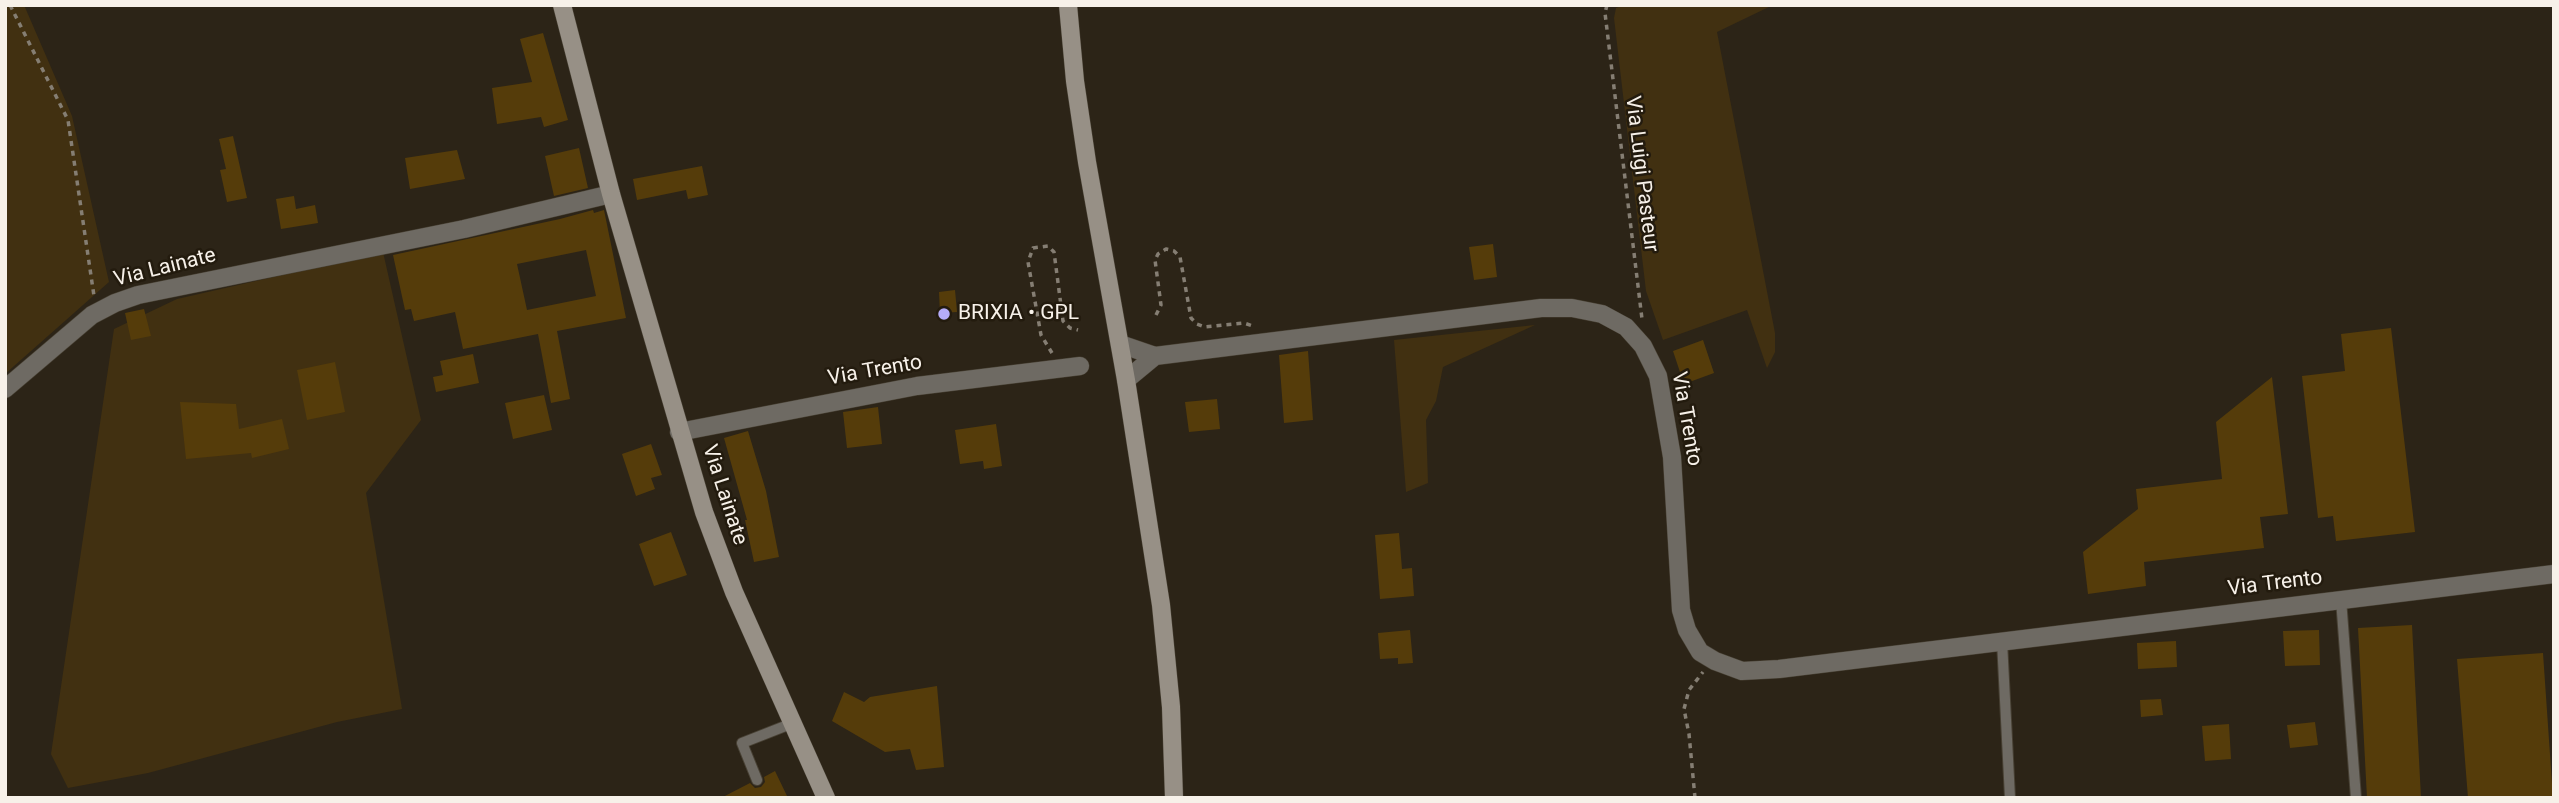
<!DOCTYPE html>
<meta charset="utf-8">
<style>
body{margin:0}
#map{position:relative;width:2559px;height:803px;overflow:hidden;background:#2c2417;font-family:Roboto,sans-serif}
canvas{display:block}
.frame{position:absolute;inset:0;border:7px solid #f7f1e9;pointer-events:none}
</style>
<div id="map">
<canvas width="2559" height="803"></canvas>
<div class="frame"></div>
</div>
<script>
const ctx = document.querySelector('canvas').getContext('2d');
ctx.lineJoin = 'round';
function paint(path, color) { ctx.fillStyle = color; ctx.fill(path, 'evenodd'); }
const toPath = rows => new Path2D(rows.map(r => 'M' + r).join(''));
function strokePath(path, color, width, dash) { ctx.strokeStyle = color; ctx.lineWidth = width; ctx.lineCap = dash ? 'butt' : 'round'; ctx.setLineDash(dash || []); ctx.stroke(path); }
function label(font, color, halo, rows, align = 'center') {
  ctx.font = font + ' Roboto,sans-serif'; ctx.lineWidth = 5; ctx.setLineDash([]); ctx.textBaseline = 'middle'; ctx.strokeStyle = halo; ctx.fillStyle = color; for (const [text, x, y, turn = 0] of rows) {
    ctx.save(); ctx.translate(x, y); ctx.rotate((+turn || 0) * Math.PI / 180); ctx.textAlign = isNaN(turn) ? turn : align; if (halo) ctx.strokeText(text, 0, 0); ctx.fillText(text, 0, 0); ctx.restore();
  }
}
const green = toPath([
 [5,5,24,5,72,116,109,282,5,374],
 [1623,5,1773,5,1717,32,1775,333,1775,352,1767,368,1747,310,1663,340,1646,291,1614,18,1616,8],
 [383,252,421,420,366,493,402,709,337,722,148,773,68,788,51,754,114,329,177,299],
 [1535,325,1443,367,1436,401,1426,420,1428,483,1406,492,1394,340]
]);
const building = toPath([
 [543,33,568,120,544,127,541,117,497,124,492,88,532,82,520,39],
 [233,136,247,198,227,202,220,170,226,169,219,139],
 [579,148,588,188,554,196,545,156],
 [457,150,465,179,410,189,405,158],
 [702,166,708,195,688,199,686,190,637,200,633,179],
 [294,196,296,209,315,205,318,223,281,229,276,199],
 [593,210,594,213,604,210,626,318,557,331,570,399,551,403,538,334,463,349,455,312,414,321,411,309,405,310,393,255,560,219],
 [586,250,596,296,527,310,517,264],
 [1493,244,1497,277,1474,280,1469,247],
 [955,290,957,312,940,313,939,292],
 [144,309,151,336,131,340,125,313],
 [2391,328,2415,532,2336,541,2333,516,2318,518,2302,376,2345,371,2341,334],
 [1703,340,1714,373,1684,384,1673,351],
 [1308,351,1313,420,1284,423,1279,355],
 [473,354,479,383,436,392,433,377,443,375,440,361],
 [335,362,345,412,307,420,297,370],
 [2272,377,2288,514,2260,517,2264,548,2144,562,2146,586,2088,594,2083,552,2138,509,2136,489,2222,479,2216,422],
 [544,395,552,430,513,439,505,403],
 [1217,399,1220,429,1189,432,1185,402],
 [180,402,236,404,239,429,282,419,289,449,252,458,251,453,186,459],
 [878,407,882,444,847,448,843,412],
 [996,424,1002,466,984,469,983,461,960,464,955,430],
 [748,431,766,491,779,557,754,562,745,520,747,520,724,438],
 [651,444,662,475,651,478,655,489,636,496,622,454],
 [671,532,687,575,654,586,639,544],
 [1399,533,1402,569,1412,568,1414,596,1380,599,1375,535],
 [2412,625,2421,798,2367,798,2358,628],
 [1410,630,1413,663,1398,664,1398,658,1380,659,1378,633],
 [2319,630,2320,665,2285,666,2283,631],
 [2176,641,2177,667,2138,669,2137,643],
 [2543,653,2553,798,2468,798,2457,659],
 [937,686,944,767,916,770,910,749,885,752,832,721,844,692,864,702,870,697],
 [2161,699,2163,715,2141,717,2140,700],
 [2315,722,2318,745,2290,748,2287,725],
 [2229,724,2231,759,2205,761,2202,726],
 [775,771,788,798,721,798,750,783,755,788,761,787,765,782,764,777]
]);
const path = toPath([
 [10,5,68,120,94,296],
 [1607,5,1605,13,1642,319],
 [1156,315,1161,305,1155,260,1158,254,1166,249,1174,251,1180,257,1191,318,1197,324,1205,327,1244,323,1253,326],
 [1052,353,1041,335,1028,262,1033,248,1048,246,1054,252,1063,321,1070,328,1078,330],
 [1695,798,1689,734,1684,709,1689,690,1703,672]
]);
const service = toPath([
 [2341,599,2356,798],
 [2002,641,2010,798],
 [757,780,742,743,793,723]
]);
const minor = toPath([
 [1120,344,1155,356,1541,308,1572,308,1602,314,1626,327,1643,346,1658,376,1672,457,1681,610,1687,630,1700,652,1715,661,1742,671,1779,669,2554,574],
 [1126,380,1155,356],
 [5,389,92,315,115,303,138,295,464,229,611,194],
 [679,432,917,386,1080,366]
]);
const secondary = toPath([
 [562,5,611,194,704,512,734,592,826,798],
 [1068,5,1075,81,1087,162,1126,380,1161,605,1171,707,1174,798]
]);
const markers = [
 [944,314,7,"#b5acf8"]
];
const streetNames = [
 ["Via Luigi Pasteur",1641,174,83],
 ["Via Lainate",165,268,-14],
 ["Via Trento",875,371,-10],
 ["Via Trento",1686,419,80],
 ["Via Lainate",724,495,72],
 ["Via Trento",2275,584,-7]
];
const poiNames = [
 ["BRIXIA • GPL",958,314]
];
paint(green, '#413011');
paint(building, '#553c0a');
strokePath(service, '#484134', 12);
strokePath(minor, '#484134', 19);
strokePath(secondary, '#484134', 19);
strokePath(path, '#857e73', 3.5, [5, 5]);
strokePath(service, '#6e6a63', 10);
strokePath(minor, '#6e6a63', 18);
strokePath(secondary, '#979086', 18);
for (const [x, y, r, color] of markers) { const dot = new Path2D(); dot.arc(x, y, r, 0, 2 * Math.PI); ctx.fillStyle = color; ctx.fill(dot); strokePath(dot, '#231b0e', 2.5); }
label('21px', '#f7f1e9', '#231b0e', streetNames);
label('21px', '#f7f1e9', '#231b0e', poiNames, 'left');
</script>
